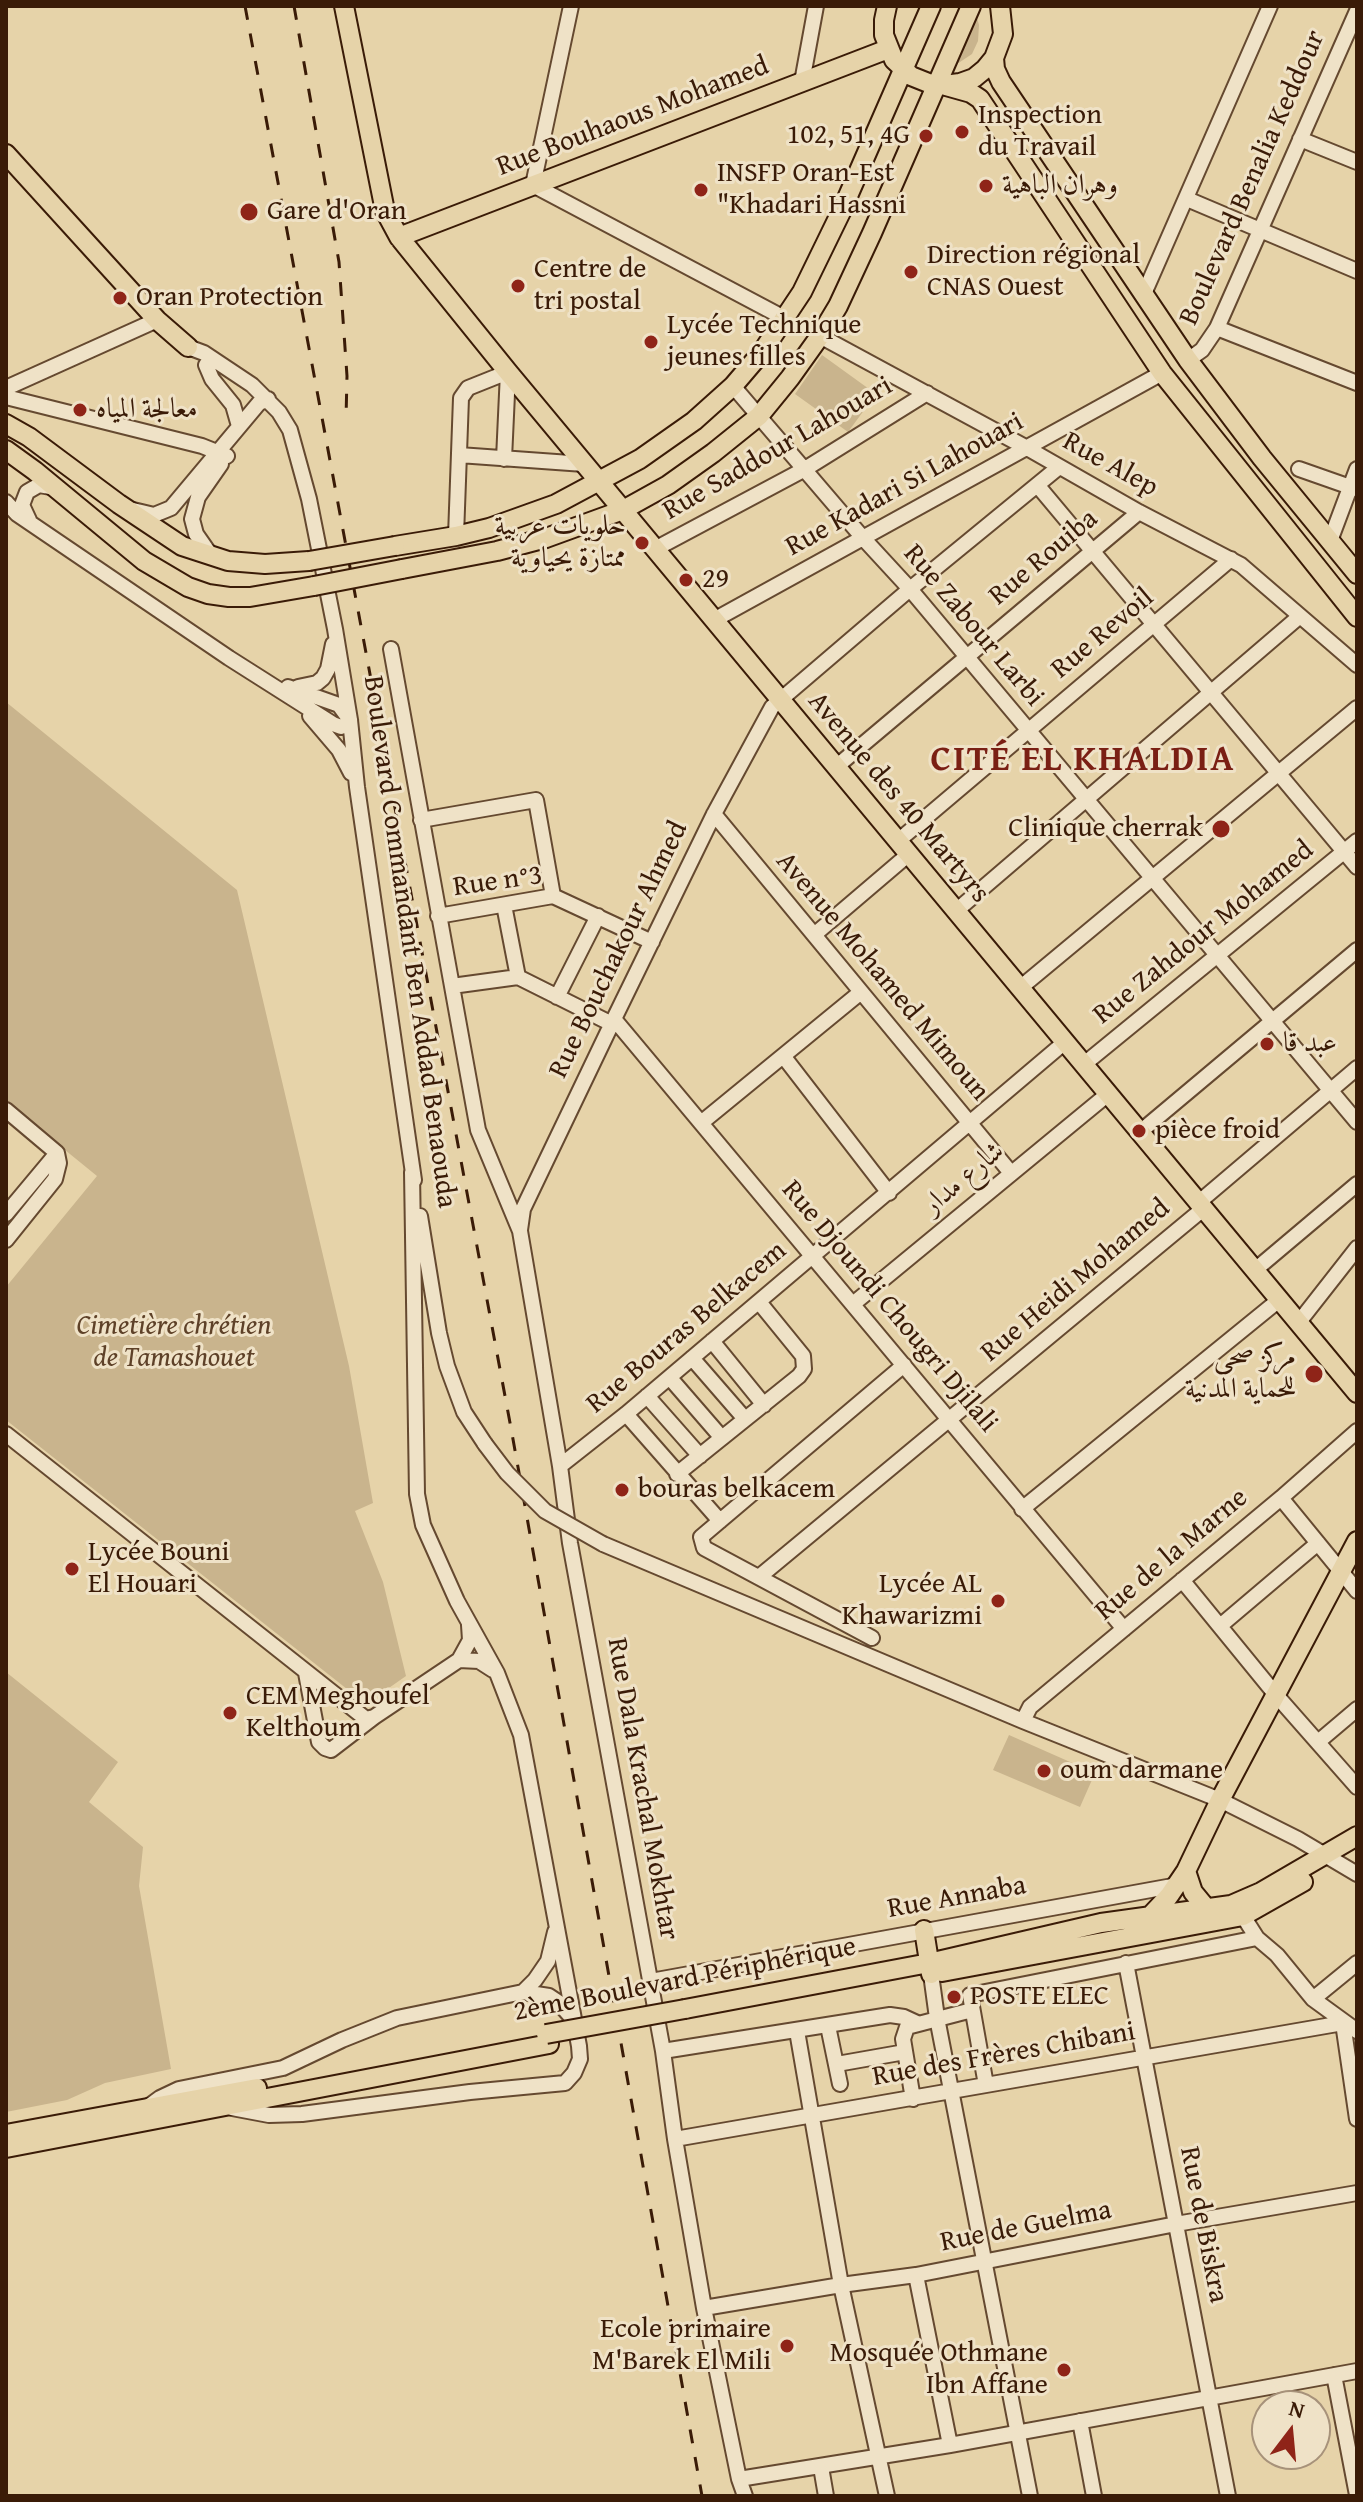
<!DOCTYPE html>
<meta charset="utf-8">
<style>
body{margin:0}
#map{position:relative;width:1363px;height:2502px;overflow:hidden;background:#e6d3a9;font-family:"Gentium Book Plus",serif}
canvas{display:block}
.frame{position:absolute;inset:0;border:8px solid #3a1b07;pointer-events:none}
.north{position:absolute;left:1251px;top:2390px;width:80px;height:80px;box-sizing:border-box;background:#efe2c7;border:2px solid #a7927a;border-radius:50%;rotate:16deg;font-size:22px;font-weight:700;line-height:32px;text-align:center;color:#3a1b07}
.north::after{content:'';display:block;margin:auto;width:28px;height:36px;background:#8f2418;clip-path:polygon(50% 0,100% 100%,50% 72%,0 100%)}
</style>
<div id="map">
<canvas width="1363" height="2502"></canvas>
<div class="frame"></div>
<div class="north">N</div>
</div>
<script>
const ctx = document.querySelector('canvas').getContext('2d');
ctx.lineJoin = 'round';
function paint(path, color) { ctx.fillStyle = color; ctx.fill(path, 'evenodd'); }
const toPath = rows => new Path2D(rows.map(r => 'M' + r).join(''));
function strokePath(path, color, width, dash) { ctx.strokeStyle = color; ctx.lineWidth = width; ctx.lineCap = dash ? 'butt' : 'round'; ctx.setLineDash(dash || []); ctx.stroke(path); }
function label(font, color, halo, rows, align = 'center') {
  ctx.font = font + ' "Gentium Book Plus",Amiri,serif'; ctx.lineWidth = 6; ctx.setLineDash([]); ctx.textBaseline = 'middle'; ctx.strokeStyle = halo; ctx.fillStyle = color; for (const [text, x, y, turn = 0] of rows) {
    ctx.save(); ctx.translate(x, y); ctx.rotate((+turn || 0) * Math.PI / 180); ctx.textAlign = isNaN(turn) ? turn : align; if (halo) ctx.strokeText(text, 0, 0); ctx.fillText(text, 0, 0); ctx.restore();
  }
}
const green = toPath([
 [974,7,979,25,978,41,972,54,954,66],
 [822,355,876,394,848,432,795,394],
 [6,702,237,890,349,1366,373,1503,355,1511,383,1582,406,1676,366,1704,6,1420,6,1287,97,1176,6,1102],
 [6,1672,118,1762,89,1802,143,1847,139,1886,171,2069,105,2083,67,2100,6,2112],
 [1009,1735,1095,1773,1080,1807,993,1770]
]);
const minor = toPath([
 [571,6,533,185,786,319],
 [802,82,816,6],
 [1300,139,1357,162],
 [1187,199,1357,271],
 [1143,296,1270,6],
 [1217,328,1357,383],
 [820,336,1027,448,1139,512,1241,565,1357,665],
 [188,347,204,353,252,385,279,412,290,430,309,499,335,629,350,720,357,787,414,1180],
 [1188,360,1202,350,1217,328,1357,11],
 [206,365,212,379,233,405,239,426],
 [733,386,863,538,910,589,1357,1122],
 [6,388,157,320],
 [6,397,202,446,227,456],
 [459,455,584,464],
 [1299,469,1356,489],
 [1038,486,1357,867],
 [6,502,17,514,229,658,333,724,341,727,348,723,350,720,339,705,288,687],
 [133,510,154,515,171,508,259,403,268,399],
 [29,520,22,505,27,492,39,485,56,488],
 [456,536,461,398,468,388,508,372,504,459],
 [1330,541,1357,469],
 [655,549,805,469,927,393],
 [212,557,196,534,192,519,198,497,221,464],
 [714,620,1162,373],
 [391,649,478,1130,520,1231,560,1466,570,1543,663,2051,675,2139,704,2308,739,2479,745,2496],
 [298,687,317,683,323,678,328,669,333,644],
 [310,716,339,750,351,773],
 [836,767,1139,512],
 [714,814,1011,1173],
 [421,820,536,800,553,896],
 [898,841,1231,559],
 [504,905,518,977],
 [956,911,1300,616],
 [438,916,553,896,652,942],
 [814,935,909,854],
 [452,986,518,977,612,1024],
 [1020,988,1357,708],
 [557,997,598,916],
 [614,1019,1124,1629],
 [784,1057,889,1193],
 [1083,1065,1357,841],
 [6,1110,57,1153],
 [701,1123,861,992],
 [1140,1132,1357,950],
 [1198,1203,1357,1068],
 [6,1214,57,1153],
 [420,1216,439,1333,447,1366,464,1412,485,1444],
 [520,1230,523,1209,614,1019,714,814,772,707,910,589,1059,467],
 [6,1240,55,1179,59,1163,57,1153],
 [1255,1270,1357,1184],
 [853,1304,1108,1094],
 [1299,1322,1357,1248],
 [712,1341,764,1405],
 [692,1358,745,1419],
 [670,1378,722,1438],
 [647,1396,700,1456],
 [626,1414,720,1521],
 [6,1434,366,1719,374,1717,459,1660],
 [560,1466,626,1414,1065,1042],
 [677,1474,799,1376,804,1369,803,1356,759,1302],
 [1281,1498,1357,1591],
 [1022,1509,1279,1300],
 [603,1544,1023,1721,1220,1800,1298,1839,1357,1874],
 [759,1577,1203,1209],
 [1182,1580,1276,1695,1357,1787],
 [469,1625,470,1640,459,1660,479,1661,493,1670],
 [1220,1626,1318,1543],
 [872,1638,704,1548,701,1537,904,1365],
 [306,1673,319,1742,325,1748,331,1750,374,1717],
 [1023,1721,1030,1707,1281,1498,1357,1431],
 [1318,1742,1357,1709],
 [1243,1916,1257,1938,1277,1955,1313,1999,1357,2031],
 [1126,1963,1228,2496],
 [931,1974,937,2018,1030,2496],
 [651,1981,1178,1885],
 [523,1992,549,1996,558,2002,572,2018],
 [1313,1999,1357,1963],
 [828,2026,840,2084],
 [797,2031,841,2285,887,2496],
 [663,2051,890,2015,904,2017,917,2023],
 [837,2064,905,2052],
 [986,2085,970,1995,1257,1938],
 [913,2099,903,2039,907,2027,972,2010],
 [149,2106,160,2098,179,2089,283,2068,342,2040,397,2018,523,1992,535,1980,548,1961,555,1932],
 [232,2108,269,2115,302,2114,470,2092,565,2083,574,2073,580,2059,579,2046,521,1735,497,1673,457,1601,423,1525,417,1494,412,1172],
 [675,2139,1343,2023,1357,2119],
 [916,2275,950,2445],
 [704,2308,841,2285,916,2275,1176,2224,1357,2193],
 [1334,2375,1357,2495],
 [1080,2421,1094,2496],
 [821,2467,826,2496],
 [739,2479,950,2445,1357,2371]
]);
const major = toPath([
 [344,6,385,211,399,237,508,372,1357,1393],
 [887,6,884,20,884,35,894,60,911,76,936,86,960,83,974,78,985,69,994,58,1003,34,1000,6],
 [994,58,995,69,1001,82,1188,360,1262,458,1357,574],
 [946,86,971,93,980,99,1162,373,1357,617],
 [6,154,157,320,188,347],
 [399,237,888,49],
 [6,424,29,437,119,504,182,546,228,561,265,564,309,561],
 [6,450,35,471,144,561,188,587,208,594,229,597,250,597,314,586],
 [395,546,456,536,489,528,556,504,640,459,694,421,733,386,762,352,802,292,841,212,931,6],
 [402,569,497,551,546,538,623,510,668,485,713,453,759,416,790,378,820,336,838,306,872,233,971,6],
 [1186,1871,1193,1892,1207,1909],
 [1152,1914,1169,1896,1186,1871,1220,1800,1357,1541],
 [924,1930,931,1974],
 [942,1972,1243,1916,1303,1882],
 [685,2009,929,1963,1101,1923,1231,1905,1261,1892,1357,1836],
 [6,2134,257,2088],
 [6,2148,549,2044]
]);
const rail = toPath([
 [245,6,511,1428,702,2496],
 [294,6,339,262,347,376,346,419]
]);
const minorBridge = toPath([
 [485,1444,507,1473,545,1511,603,1544]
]);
const majorBridge = toPath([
 [309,561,395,546],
 [314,586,402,569],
 [546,2034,685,2009]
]);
const markers = [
 [962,132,8,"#8f2418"],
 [926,136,8,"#8f2418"],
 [986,186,8,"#8f2418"],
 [701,190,8,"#8f2418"],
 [249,212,10,"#8f2418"],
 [911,272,8,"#8f2418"],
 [518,286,8,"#8f2418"],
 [120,298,8,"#8f2418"],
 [651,342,8,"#8f2418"],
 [80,410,8,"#8f2418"],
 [642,543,8,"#8f2418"],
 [686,580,8,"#8f2418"],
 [1221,829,10,"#8f2418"],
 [1267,1044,8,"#8f2418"],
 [1139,1131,8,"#8f2418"],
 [1314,1374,10,"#8f2418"],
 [622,1490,8,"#8f2418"],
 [72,1569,8,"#8f2418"],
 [998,1601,8,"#8f2418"],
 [230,1713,8,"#8f2418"],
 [1044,1771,8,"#8f2418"],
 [954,1997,8,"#8f2418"],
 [787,2346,8,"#8f2418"],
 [1064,2370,8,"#8f2418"]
];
const poiNames = [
 ["Inspection",978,116],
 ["du Travail",978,148],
 ["102, 51, 4G",910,136,"right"],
 ["INSFP Oran-Est",717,174],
 ["\"Khadari Hassni",717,206],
 ["وهران الباهية",1002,186],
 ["Gare d'Oran",267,212],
 ["Direction régional",927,256],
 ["CNAS Ouest",927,288],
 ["Centre de",534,270],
 ["tri postal",534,302],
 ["Oran Protection",136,298],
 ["Lycée Technique",667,326],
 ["jeunes filles",667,358],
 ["معالجة المياه",96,410],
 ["حلويات عربية",626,527,"right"],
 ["ممتازة يحياوية",626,559,"right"],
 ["29",702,580],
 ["Clinique cherrak",1203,829,"right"],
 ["عبد قا",1283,1044],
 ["pièce froid",1155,1131],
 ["مركز صحي",1296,1358,"right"],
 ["للحماية المدنية",1296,1390,"right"],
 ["bouras belkacem",638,1490],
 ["Lycée Bouni",88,1553],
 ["El Houari",88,1585],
 ["Lycée AL",982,1585,"right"],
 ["Khawarizmi",982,1617,"right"],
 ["CEM Meghoufel",246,1697],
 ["Kelthoum",246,1729],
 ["oum darmane",1060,1771],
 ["POSTE ELEC",970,1997],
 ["Ecole primaire",771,2330,"right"],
 ["M'Barek El Mili",771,2362,"right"],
 ["Mosquée Othmane",1048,2354,"right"],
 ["Ibn Affane",1048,2386,"right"]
];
const streetNames = [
 ["Rue Bouhaous Mohamed",633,117,-21],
 ["Boulevard Benalia Keddour",1253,178,-66],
 ["Rue Saddour Lahouari",778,449,-30],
 ["Rue Alep",1110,465,29],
 ["Rue Kadari Si Lahouari",905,485,-29],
 ["Rue Rouiba",1044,558,-40],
 ["Rue Zabour Larbi",973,626,50],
 ["Rue Revoil",1103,634,-40],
 ["Avenue des 40 Martyrs",898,798,50],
 ["Rue n°3",498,882,-8],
 ["Rue Zahdour Mohamed",1204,933,-39],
 ["Boulevard Commandant Ben Addad Benaouda",409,942,82],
 ["Rue Bouchakour Ahmed",619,950,-64],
 ["Avenue Mohamed Mimoun",882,977,50],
 ["شارع مدار",964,1179,-40],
 ["Rue Heidi Mohamed",1076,1281,-40],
 ["Rue Djoundi Chougri Djilali",889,1307,50],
 ["Rue Bouras Belkacem",687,1328,-40],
 ["Rue de la Marne",1172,1555,-40],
 ["Rue Dala Krachal Mokhtar",642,1789,80],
 ["Rue Annaba",957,1898,-10],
 ["2ème Boulevard Périphérique",685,1980,-11],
 ["Rue des Frères Chibani",1004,2055,-10],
 ["Rue de Biskra",1203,2225,79],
 ["Rue de Guelma",1026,2227,-11]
];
const parkNames = [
 ["Cimetière chrétien",174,1327],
 ["de Tamashouet",174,1359]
];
const districtNames = [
 ["CITÉ EL KHALDIA",1083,761]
];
paint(green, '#c9b48d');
strokePath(minor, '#654930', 18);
strokePath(major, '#3a1b07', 22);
strokePath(minor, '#efe2c7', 14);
strokePath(major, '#e6d3a9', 18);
strokePath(rail, '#3a1b07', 3, [14, 14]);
strokePath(minorBridge, '#654930', 18, []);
strokePath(majorBridge, '#3a1b07', 22, []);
strokePath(minorBridge, '#efe2c7', 14);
strokePath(majorBridge, '#e6d3a9', 18);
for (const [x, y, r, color] of markers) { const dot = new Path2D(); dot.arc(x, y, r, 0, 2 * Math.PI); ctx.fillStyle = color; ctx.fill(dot); strokePath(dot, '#efe2c7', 3); }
label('28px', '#3a1b07', '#efe2c7', poiNames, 'left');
label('28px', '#3a1b07', '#efe2c7', streetNames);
label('italic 28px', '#5e4128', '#efe2c7', parkNames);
ctx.letterSpacing = '2px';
label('bold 36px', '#7a1f14', '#efe2c7', districtNames);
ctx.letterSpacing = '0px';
</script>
